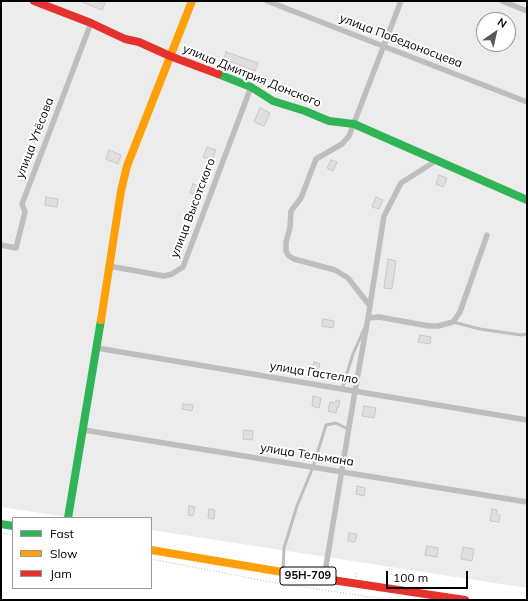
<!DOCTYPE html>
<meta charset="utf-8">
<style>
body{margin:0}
#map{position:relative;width:528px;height:601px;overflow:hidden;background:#fff;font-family:Mulish,sans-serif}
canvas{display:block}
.frame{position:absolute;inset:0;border:2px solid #000;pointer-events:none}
.legend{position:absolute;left:12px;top:517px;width:140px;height:72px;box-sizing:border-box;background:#fff;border:1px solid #999;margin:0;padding:5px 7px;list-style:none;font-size:12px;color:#000}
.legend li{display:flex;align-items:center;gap:8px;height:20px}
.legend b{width:20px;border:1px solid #999}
.north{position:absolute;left:476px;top:12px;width:40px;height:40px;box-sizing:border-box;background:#fff;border:1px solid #999;border-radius:50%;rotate:34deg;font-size:11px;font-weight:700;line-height:16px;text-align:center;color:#000}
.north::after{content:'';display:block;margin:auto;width:14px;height:18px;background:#595959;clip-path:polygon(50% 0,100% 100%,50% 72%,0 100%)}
.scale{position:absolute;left:386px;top:571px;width:82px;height:18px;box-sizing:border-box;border:2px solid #000;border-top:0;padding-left:5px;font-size:12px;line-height:14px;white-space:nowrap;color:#000;-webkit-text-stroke:3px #fff;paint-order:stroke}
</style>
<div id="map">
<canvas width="528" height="601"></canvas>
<div class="frame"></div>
<ul class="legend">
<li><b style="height:5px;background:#30b455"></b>Fast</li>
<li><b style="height:5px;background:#ff9f0a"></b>Slow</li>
<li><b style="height:5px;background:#e5322d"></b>Jam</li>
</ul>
<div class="north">N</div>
<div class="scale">100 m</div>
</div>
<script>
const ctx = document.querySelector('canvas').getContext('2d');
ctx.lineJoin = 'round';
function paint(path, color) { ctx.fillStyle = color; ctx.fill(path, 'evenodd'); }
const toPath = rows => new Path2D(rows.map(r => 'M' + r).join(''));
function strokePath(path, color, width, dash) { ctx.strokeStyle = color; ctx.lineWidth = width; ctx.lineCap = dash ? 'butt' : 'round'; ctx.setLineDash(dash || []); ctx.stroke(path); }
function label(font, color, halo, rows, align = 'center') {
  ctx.font = font + ' Mulish,sans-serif'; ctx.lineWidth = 4; ctx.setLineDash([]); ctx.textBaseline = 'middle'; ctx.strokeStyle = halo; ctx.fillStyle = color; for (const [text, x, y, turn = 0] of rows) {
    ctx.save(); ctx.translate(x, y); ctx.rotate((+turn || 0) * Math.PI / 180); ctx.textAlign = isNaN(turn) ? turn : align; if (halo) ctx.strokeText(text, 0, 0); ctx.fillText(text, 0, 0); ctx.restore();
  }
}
const green = toPath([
 [1,1,527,1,527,588,151,530,151,518,73,518,1,507],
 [484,20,508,20,508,44,484,44]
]);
const building = toPath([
 [80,1,106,1,102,10,80,1],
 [226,52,258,63,255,71,224,59,226,52],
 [260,108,270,113,264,126,254,122,260,108],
 [207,147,216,150,212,160,203,157,207,147],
 [109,150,121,155,118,164,106,159,109,150],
 [331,160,337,162,333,171,327,168,331,160],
 [439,175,447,178,443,187,436,184,439,175],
 [193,184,202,187,199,196,190,193,193,184],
 [46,197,58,199,57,207,45,205,46,197],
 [376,197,383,200,379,209,372,207,376,197],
 [388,259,396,261,392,289,384,288,388,259],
 [323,319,334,321,333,328,322,326,323,319],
 [420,335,431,337,430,344,418,342,420,335],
 [314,362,320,364,318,372,312,370,314,362],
 [313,396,321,398,319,408,312,406,313,396],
 [336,400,340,401,339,407,337,407,336,413,328,411,330,402,336,403,336,400],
 [183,404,193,405,192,411,182,409,183,404],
 [364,406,376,408,374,418,362,416,364,406],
 [244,430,253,431,252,440,243,439,244,430],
 [357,486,365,488,364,496,356,494,357,486],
 [189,506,195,507,193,516,188,515,189,506],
 [209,509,215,510,214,519,208,518,209,509],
 [492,509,497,510,497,514,500,515,499,522,490,521,492,509],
 [349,533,357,534,355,542,348,541,349,533],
 [427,546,438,548,437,557,425,555,427,546],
 [463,547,474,549,472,561,461,559,463,547]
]);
const path = toPath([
 [1,533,13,535],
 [151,559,276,583,391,600],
 [356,577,357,571]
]);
const lane = toPath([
 [453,322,480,329,521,335,527,334],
 [342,389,353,354,364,329],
 [283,570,284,548,297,506,313,467,326,425,336,423,348,429]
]);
const street = toPath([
 [267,1,527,102],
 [502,1,527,11],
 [1,245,16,248,25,212,22,204,91,23],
 [109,266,164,276,172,274,183,267,251,87],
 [370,306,348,278,335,270,294,259,289,256,286,251,286,242,290,228,291,211,301,198,316,159,342,144,349,136,401,1],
 [368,318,379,317,429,326,438,326,453,322,460,312,487,235],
 [97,348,527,420],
 [84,430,527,502],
 [324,578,355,391,368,318,384,216,401,183,437,160]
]);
const fast = toPath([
 [218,74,251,87,273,101,305,111,329,121,354,124,527,200],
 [68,518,101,320],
 [1,524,13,526]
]);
const slow = toPath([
 [101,320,121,191,127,166,192,1],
 [151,550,312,577]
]);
const jam = toPath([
 [34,1,91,23,125,39,139,42,170,56,218,74],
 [312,577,465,600]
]);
const shields = [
 [308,576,56]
];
const shieldNames = [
 ["95Н-709",308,576]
];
const streetNames = [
 ["улица Победоносцева",401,41,21],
 ["улица Дмитрия Донского",252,76,22],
 ["улица Утёсова",35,138,-69],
 ["улица Высотского",193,208,-69],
 ["улица Гастелло",314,373,9],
 ["улица Тельмана",307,455,9]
];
paint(green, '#ececec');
paint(building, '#dfdfdf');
strokePath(building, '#c7c7c7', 1);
strokePath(path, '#b9b9b9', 1, [1, 2]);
strokePath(lane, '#bebebe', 3);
strokePath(street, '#bebebe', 5.5);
strokePath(fast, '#30b455', 8);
strokePath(slow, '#ff9f0a', 8);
strokePath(jam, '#e5322d', 8);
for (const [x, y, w] of shields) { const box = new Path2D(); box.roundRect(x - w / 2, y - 9, w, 18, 3); ctx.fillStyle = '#fff'; ctx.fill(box); strokePath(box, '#000', 1); }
label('bold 11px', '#000', null, shieldNames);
label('12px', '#000', '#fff', streetNames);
</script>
